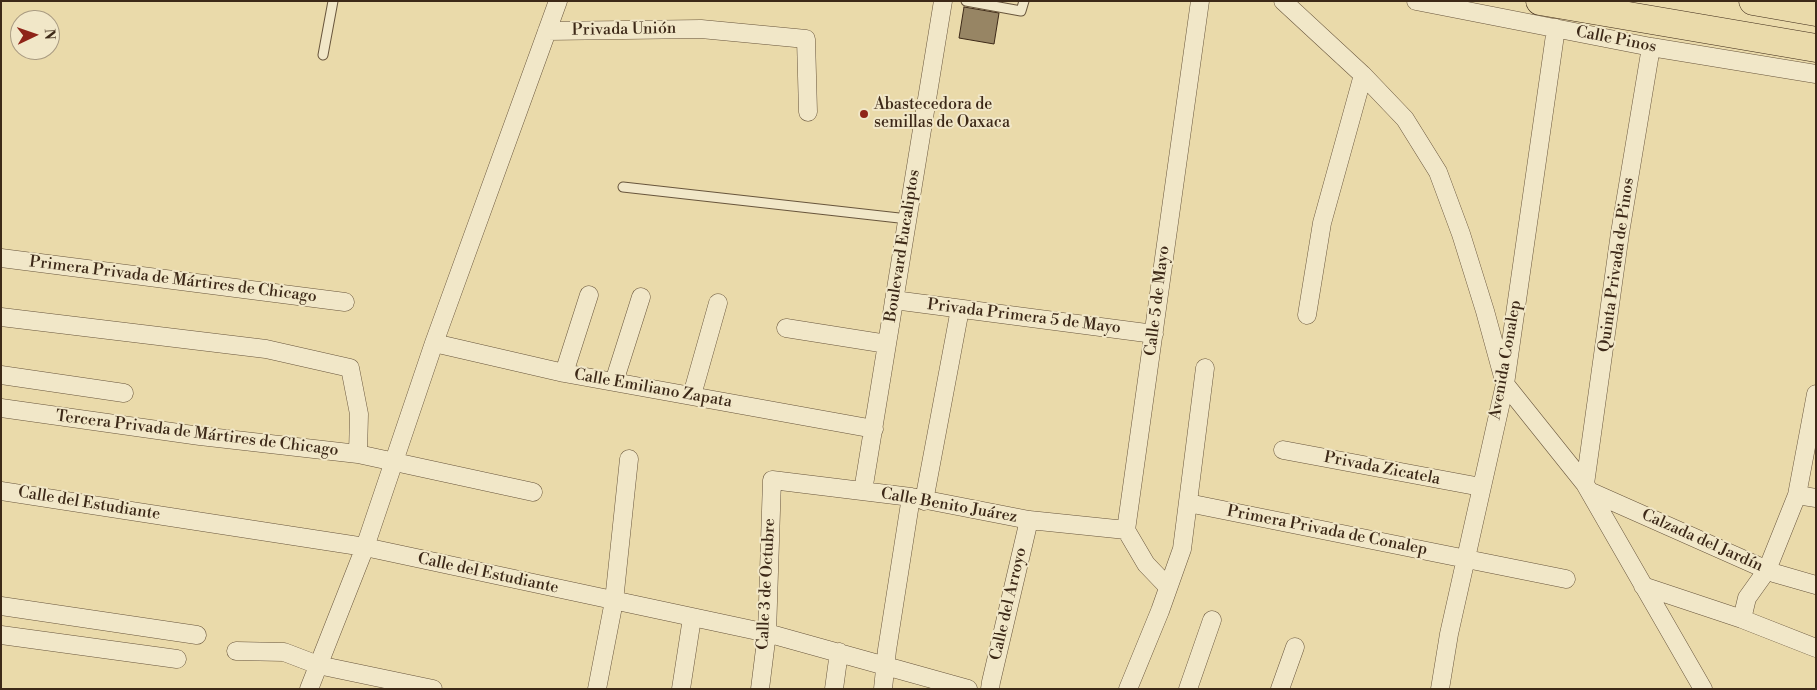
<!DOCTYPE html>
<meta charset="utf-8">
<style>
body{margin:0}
#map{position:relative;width:1817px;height:690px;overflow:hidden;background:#eadaaa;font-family:"Libre Bodoni",serif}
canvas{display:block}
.frame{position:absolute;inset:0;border:2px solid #3d2918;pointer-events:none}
.north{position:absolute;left:10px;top:10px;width:50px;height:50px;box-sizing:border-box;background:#f1e7c8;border:1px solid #a99b82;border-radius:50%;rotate:87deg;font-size:14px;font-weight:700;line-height:20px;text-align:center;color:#3d2918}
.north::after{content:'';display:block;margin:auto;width:18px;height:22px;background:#8f2418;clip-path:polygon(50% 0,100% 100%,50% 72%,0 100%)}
</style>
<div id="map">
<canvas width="1817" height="690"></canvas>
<div class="frame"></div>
<div class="north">N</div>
</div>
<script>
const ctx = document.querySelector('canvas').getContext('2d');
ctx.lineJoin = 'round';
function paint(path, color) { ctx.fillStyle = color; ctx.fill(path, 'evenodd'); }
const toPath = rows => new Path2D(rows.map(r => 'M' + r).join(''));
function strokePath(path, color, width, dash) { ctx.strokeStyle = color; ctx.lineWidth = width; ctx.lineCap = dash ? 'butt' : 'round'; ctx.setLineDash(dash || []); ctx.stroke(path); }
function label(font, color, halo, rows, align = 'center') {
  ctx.font = font + ' "Libre Bodoni",serif'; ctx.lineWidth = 4; ctx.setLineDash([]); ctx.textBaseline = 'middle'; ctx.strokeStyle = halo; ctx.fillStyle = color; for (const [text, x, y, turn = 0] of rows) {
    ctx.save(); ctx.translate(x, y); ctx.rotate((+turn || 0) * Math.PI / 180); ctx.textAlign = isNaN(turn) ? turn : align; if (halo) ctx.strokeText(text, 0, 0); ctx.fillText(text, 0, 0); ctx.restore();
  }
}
const building = toPath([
 [964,7,999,13,994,44,959,38,964,7]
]);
const service = toPath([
 [966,1,1021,11,1024,1],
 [323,55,333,1],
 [623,187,908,219]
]);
const minor = toPath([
 [1283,1,1363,75,1405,119,1438,172,1461,234,1485,311,1505,384,1585,484,1703,689],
 [1416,1,1651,47,1816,74],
 [547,31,701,29,806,39,808,112],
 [1,258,345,302],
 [894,300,1154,334],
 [1307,315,1322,223,1363,75],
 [1,317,266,349,350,368,359,414,358,454],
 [786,328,887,344],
 [434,343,564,373,874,429],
 [564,373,589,295],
 [1,375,124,393],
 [614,382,641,297],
 [692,395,718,303],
 [1,408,200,436,358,454,533,492],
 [1283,450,1481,487],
 [1585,484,1620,233,1651,47],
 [1,491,365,547,767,633,968,689],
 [863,491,943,1],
 [1589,491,1774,573,1816,585],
 [1797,495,1816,498],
 [924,501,960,309],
 [1188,503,1566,579],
 [1643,586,1742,619,1816,648],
 [1168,587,1146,564,1126,530,1200,1],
 [1,606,197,635],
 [1742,619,1747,598,1767,570,1797,495,1816,394],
 [1,635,177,659],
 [236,651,284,652,318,665,433,689],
 [309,689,365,547,434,343,558,1],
 [597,689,614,601,629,459],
 [681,689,692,618],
 [760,689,767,633,772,480,911,497,1029,520,1126,530],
 [834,689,839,652],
 [883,689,887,650,911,497],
 [990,689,991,682,1029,520],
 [1128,689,1160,611,1182,549,1205,368],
 [1188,689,1212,620],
 [1280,689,1295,647],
 [1440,689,1449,634,1505,384,1556,28]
]);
const trunk = toPath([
 [1540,1,1816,48],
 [1753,1,1816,12]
]);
const markers = [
 [864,114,5,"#8f2418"]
];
const streetNames = [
 ["Privada Unión",624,30,-1],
 ["Calle Pinos",1616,40,11],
 ["Boulevard Eucaliptos",903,246,-81],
 ["Quinta Privada de Pinos",1617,265,-82],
 ["Primera Privada de Mártires de Chicago",173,280,7],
 ["Calle 5 de Mayo",1158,301,-83],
 ["Privada Primera 5 de Mayo",1024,317,7],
 ["Avenida Conalep",1506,360,-80],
 ["Calle Emiliano Zapata",653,389,10],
 ["Tercera Privada de Mártires de Chicago",197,434,7],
 ["Privada Zicatela",1382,469,11],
 ["Calle del Estudiante",89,504,9],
 ["Calle Benito Juárez",949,506,10],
 ["Primera Privada de Conalep",1327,531,11],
 ["Calzada del Jardín",1702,541,24],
 ["Calle del Estudiante",488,574,12],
 ["Calle 3 de Octubre",767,584,-87],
 ["Calle del Arroyo",1009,604,-77]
];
const poiNames = [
 ["Abastecedora de",874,105],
 ["semillas de Oaxaca",874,123]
];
paint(building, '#978564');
strokePath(building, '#3d2918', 1);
strokePath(service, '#68553c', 11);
strokePath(minor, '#68553c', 19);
strokePath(trunk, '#3d2918', 29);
strokePath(service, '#f1e7c8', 9);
strokePath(minor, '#f1e7c8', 18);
strokePath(trunk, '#eadaaa', 28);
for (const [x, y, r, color] of markers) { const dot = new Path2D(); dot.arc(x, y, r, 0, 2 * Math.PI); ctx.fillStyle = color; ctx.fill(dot); strokePath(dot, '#f1e7c8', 2); }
label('16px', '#3d2918', '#f1e7c8', streetNames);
label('16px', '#3d2918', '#f1e7c8', poiNames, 'left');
</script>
